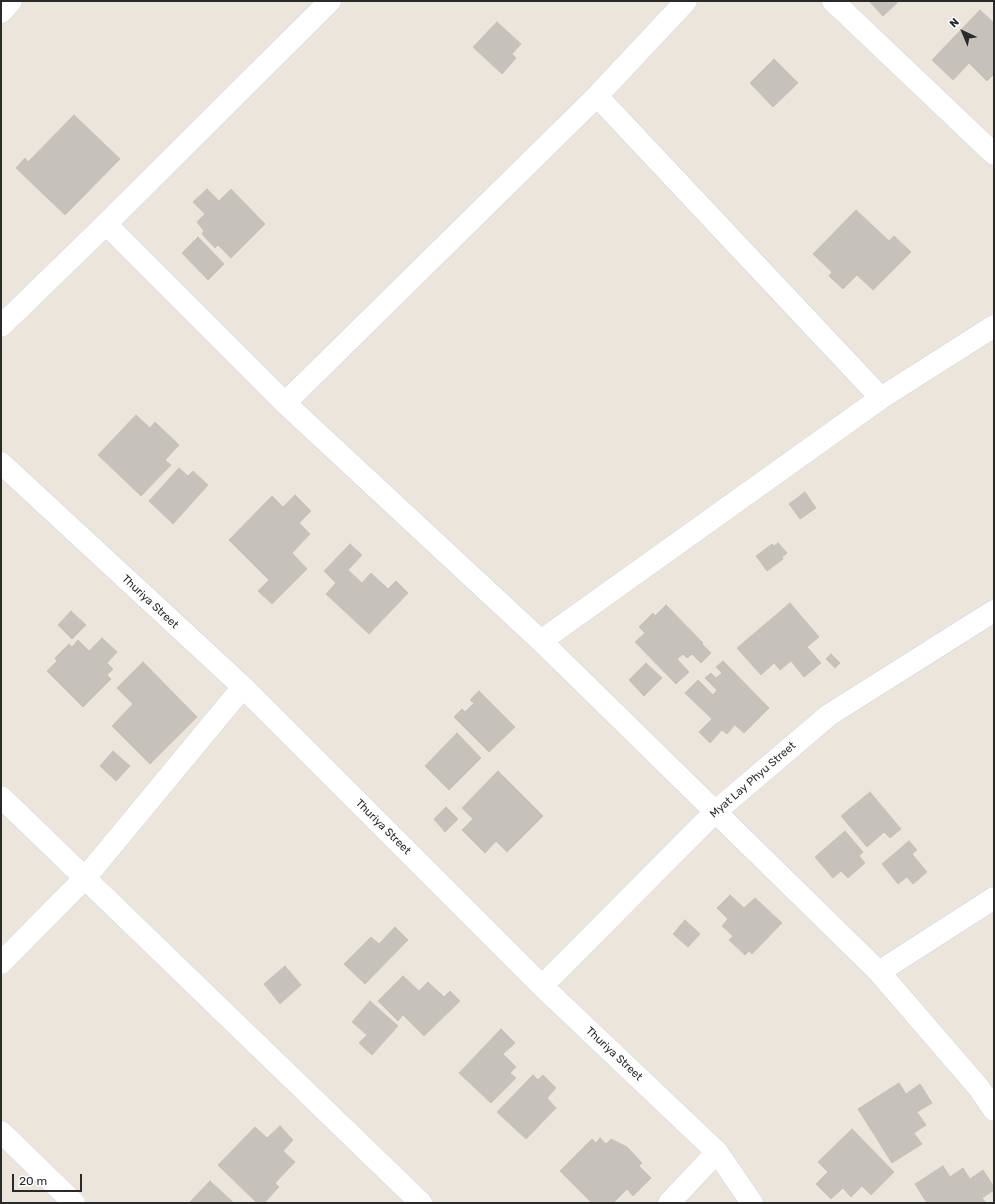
<!DOCTYPE html>
<style>
body{margin:0}
#map{position:relative;width:995px;height:1204px;overflow:hidden;background:#ebe5db;font-family:Rubik,sans-serif}
canvas{display:block}
.frame{position:absolute;inset:0;border:2px solid #292929;pointer-events:none}
.north{position:absolute;left:943px;top:12px;width:40px;height:40px;-webkit-text-stroke:3px #fff;paint-order:stroke;rotate:316deg;font-size:11px;font-weight:700;line-height:16px;text-align:center;color:#292929}
.north::after{content:'';display:block;margin:auto;width:14px;height:18px;background:#292929;clip-path:polygon(50% 0,100% 100%,50% 72%,0 100%)}
.scale{position:absolute;left:12px;top:1174px;width:70px;height:18px;box-sizing:border-box;border:2px solid #292929;border-top:0;padding-left:5px;font-size:12px;line-height:14px;white-space:nowrap;color:#292929;-webkit-text-stroke:3px #fff;paint-order:stroke}
</style>
<div id="map">
<canvas width="995" height="1204"></canvas>
<div class="frame"></div>
<div class="north">N</div>
<div class="scale">20 m</div>
</div>
<script>
const ctx = document.querySelector('canvas').getContext('2d');
ctx.lineJoin = 'round';
function paint(path, color) { ctx.fillStyle = color; ctx.fill(path, 'evenodd'); }
const toPath = rows => new Path2D(rows.map(r => 'M' + r).join(''));
function strokePath(path, color, width, dash) { ctx.strokeStyle = color; ctx.lineWidth = width; ctx.lineCap = dash ? 'butt' : 'round'; ctx.setLineDash(dash || []); ctx.stroke(path); }
function label(font, color, halo, rows, align = 'center') {
  ctx.font = font + ' Rubik,sans-serif'; ctx.lineWidth = 3.5; ctx.setLineDash([]); ctx.textBaseline = 'middle'; ctx.strokeStyle = halo; ctx.fillStyle = color; for (const [text, x, y, turn = 0] of rows) {
    ctx.save(); ctx.translate(x, y); ctx.rotate((+turn || 0) * Math.PI / 180); ctx.textAlign = isNaN(turn) ? turn : align; if (halo) ctx.strokeText(text, 0, 0); ctx.fillText(text, 0, 0); ctx.restore();
  }
}
const building = toPath([
 [869,1,899,1,883,16,869,1],
 [980,10,994,23,994,74,987,81,969,63,953,80,932,60,980,10],
 [497,22,521,44,512,54,516,58,502,74,473,47,497,22],
 [774,59,798,83,773,107,750,83,774,59],
 [74,115,120,159,65,215,16,168,25,158,28,162,74,115],
 [207,189,219,201,231,189,265,224,231,258,218,245,215,248,202,234,204,231,197,222,205,214,193,202,207,189],
 [856,210,889,241,894,236,911,252,873,290,857,275,843,289,829,276,832,272,813,254,856,210],
 [198,237,224,264,208,280,182,253,198,237],
 [136,415,150,428,155,422,179,445,165,460,171,465,141,496,98,455,136,415],
 [179,468,188,476,193,471,208,485,173,524,149,501,179,468],
 [805,492,816,508,800,519,789,504,805,492],
 [295,495,311,511,299,523,310,534,292,553,307,569,272,604,258,591,269,580,229,540,272,496,283,507,295,495],
 [778,543,787,553,782,557,783,559,767,571,756,556,772,544,774,546,778,543],
 [350,544,362,555,348,570,362,583,371,573,388,589,396,581,408,593,369,634,326,594,336,583,324,571,350,544],
 [790,603,819,637,807,647,821,663,804,677,791,661,780,670,774,663,761,675,737,648,790,603],
 [666,605,703,643,702,644,711,653,701,663,692,654,687,658,683,654,677,659,689,672,676,684,635,642,645,633,639,627,653,613,655,616,666,605],
 [71,611,86,625,72,639,58,625,71,611],
 [102,638,117,652,107,663,113,669,107,675,111,679,83,707,47,671,57,661,55,658,69,644,72,647,78,640,89,651,102,638],
 [831,654,840,663,835,668,826,659,831,654],
 [723,661,769,708,744,733,735,725,727,734,722,730,710,743,699,732,712,719,685,693,698,680,713,695,717,690,705,678,711,673,716,678,722,673,716,667,723,661],
 [143,662,197,717,150,764,112,726,133,704,117,688,143,662],
 [646,663,662,678,644,696,629,680,646,663],
 [479,691,515,727,489,752,454,717,462,709,465,712,474,703,470,700,479,691],
 [457,733,481,758,449,790,425,766,457,733],
 [113,751,130,766,116,781,100,766,113,751],
 [498,771,543,816,507,852,496,841,485,853,462,830,473,819,462,808,498,771],
 [870,792,901,829,890,838,884,832,867,847,841,816,870,792],
 [446,807,458,819,445,832,434,819,446,807],
 [845,831,863,852,859,856,865,863,848,878,841,871,833,878,815,857,845,831],
 [909,841,917,850,912,854,927,872,913,884,907,877,898,884,882,864,909,841],
 [730,895,744,908,755,898,782,923,752,954,749,951,745,955,729,940,733,936,722,926,728,919,717,908,730,895],
 [685,920,700,934,688,947,673,934,685,920],
 [395,927,408,940,365,984,344,964,371,937,379,944,395,927],
 [285,966,301,985,280,1004,264,984,285,966],
 [403,976,419,991,428,982,444,997,450,991,460,1001,424,1036,403,1015,398,1021,378,1001,403,976],
 [370,1001,398,1026,372,1055,359,1043,367,1035,352,1022,370,1001],
 [501,1029,515,1043,503,1054,516,1067,510,1073,516,1078,491,1103,459,1073,501,1029],
 [533,1075,538,1080,543,1075,556,1088,547,1098,556,1108,526,1139,497,1112,533,1075],
 [899,1083,906,1094,920,1084,932,1103,917,1112,926,1125,914,1133,922,1144,892,1163,858,1109,899,1083],
 [280,1126,293,1140,283,1151,295,1162,275,1183,279,1187,264,1203,257,1203,218,1165,255,1127,267,1138,280,1126],
 [852,1129,894,1172,871,1195,862,1186,851,1197,843,1188,831,1199,816,1184,828,1172,818,1162,852,1129],
 [600,1138,606,1144,611,1139,627,1147,642,1163,639,1166,651,1178,633,1196,627,1189,613,1203,592,1203,560,1171,592,1139,596,1143,600,1138],
 [943,1166,950,1177,963,1168,970,1179,983,1170,994,1187,994,1190,982,1198,986,1203,927,1203,915,1184,943,1166],
 [210,1181,234,1203,189,1203,210,1181]
]);
const minor = toPath([
 [686,1,597,96,285,403,541,641,879,972,979,1088,994,1110],
 [833,1,994,154],
 [1,12,11,1],
 [597,96,881,398,994,326],
 [106,224,285,403],
 [1,326,106,224,330,1],
 [1,463,243,687,542,986,717,1152,752,1203],
 [541,641,881,398],
 [1,797,421,1203],
 [1,963,85,878,243,687],
 [879,972,994,898],
 [542,986,715,812,829,715,994,611],
 [1,1132,74,1203],
 [669,1203,717,1152]
]);
const streetNames = [
 ["Thuriya Street",150,602,43],
 ["Myat Lay Phyu Street",753,780,-41],
 ["Thuriya Street",383,827,45],
 ["Thuriya Street",614,1054,43]
];
paint(building, '#c6c2bb');
strokePath(building, '#c6c1b5', 1);
strokePath(minor, '#d0d3e1', 23);
strokePath(minor, '#fff', 22);
label('11px', '#292929', '#fff', streetNames);
</script>
